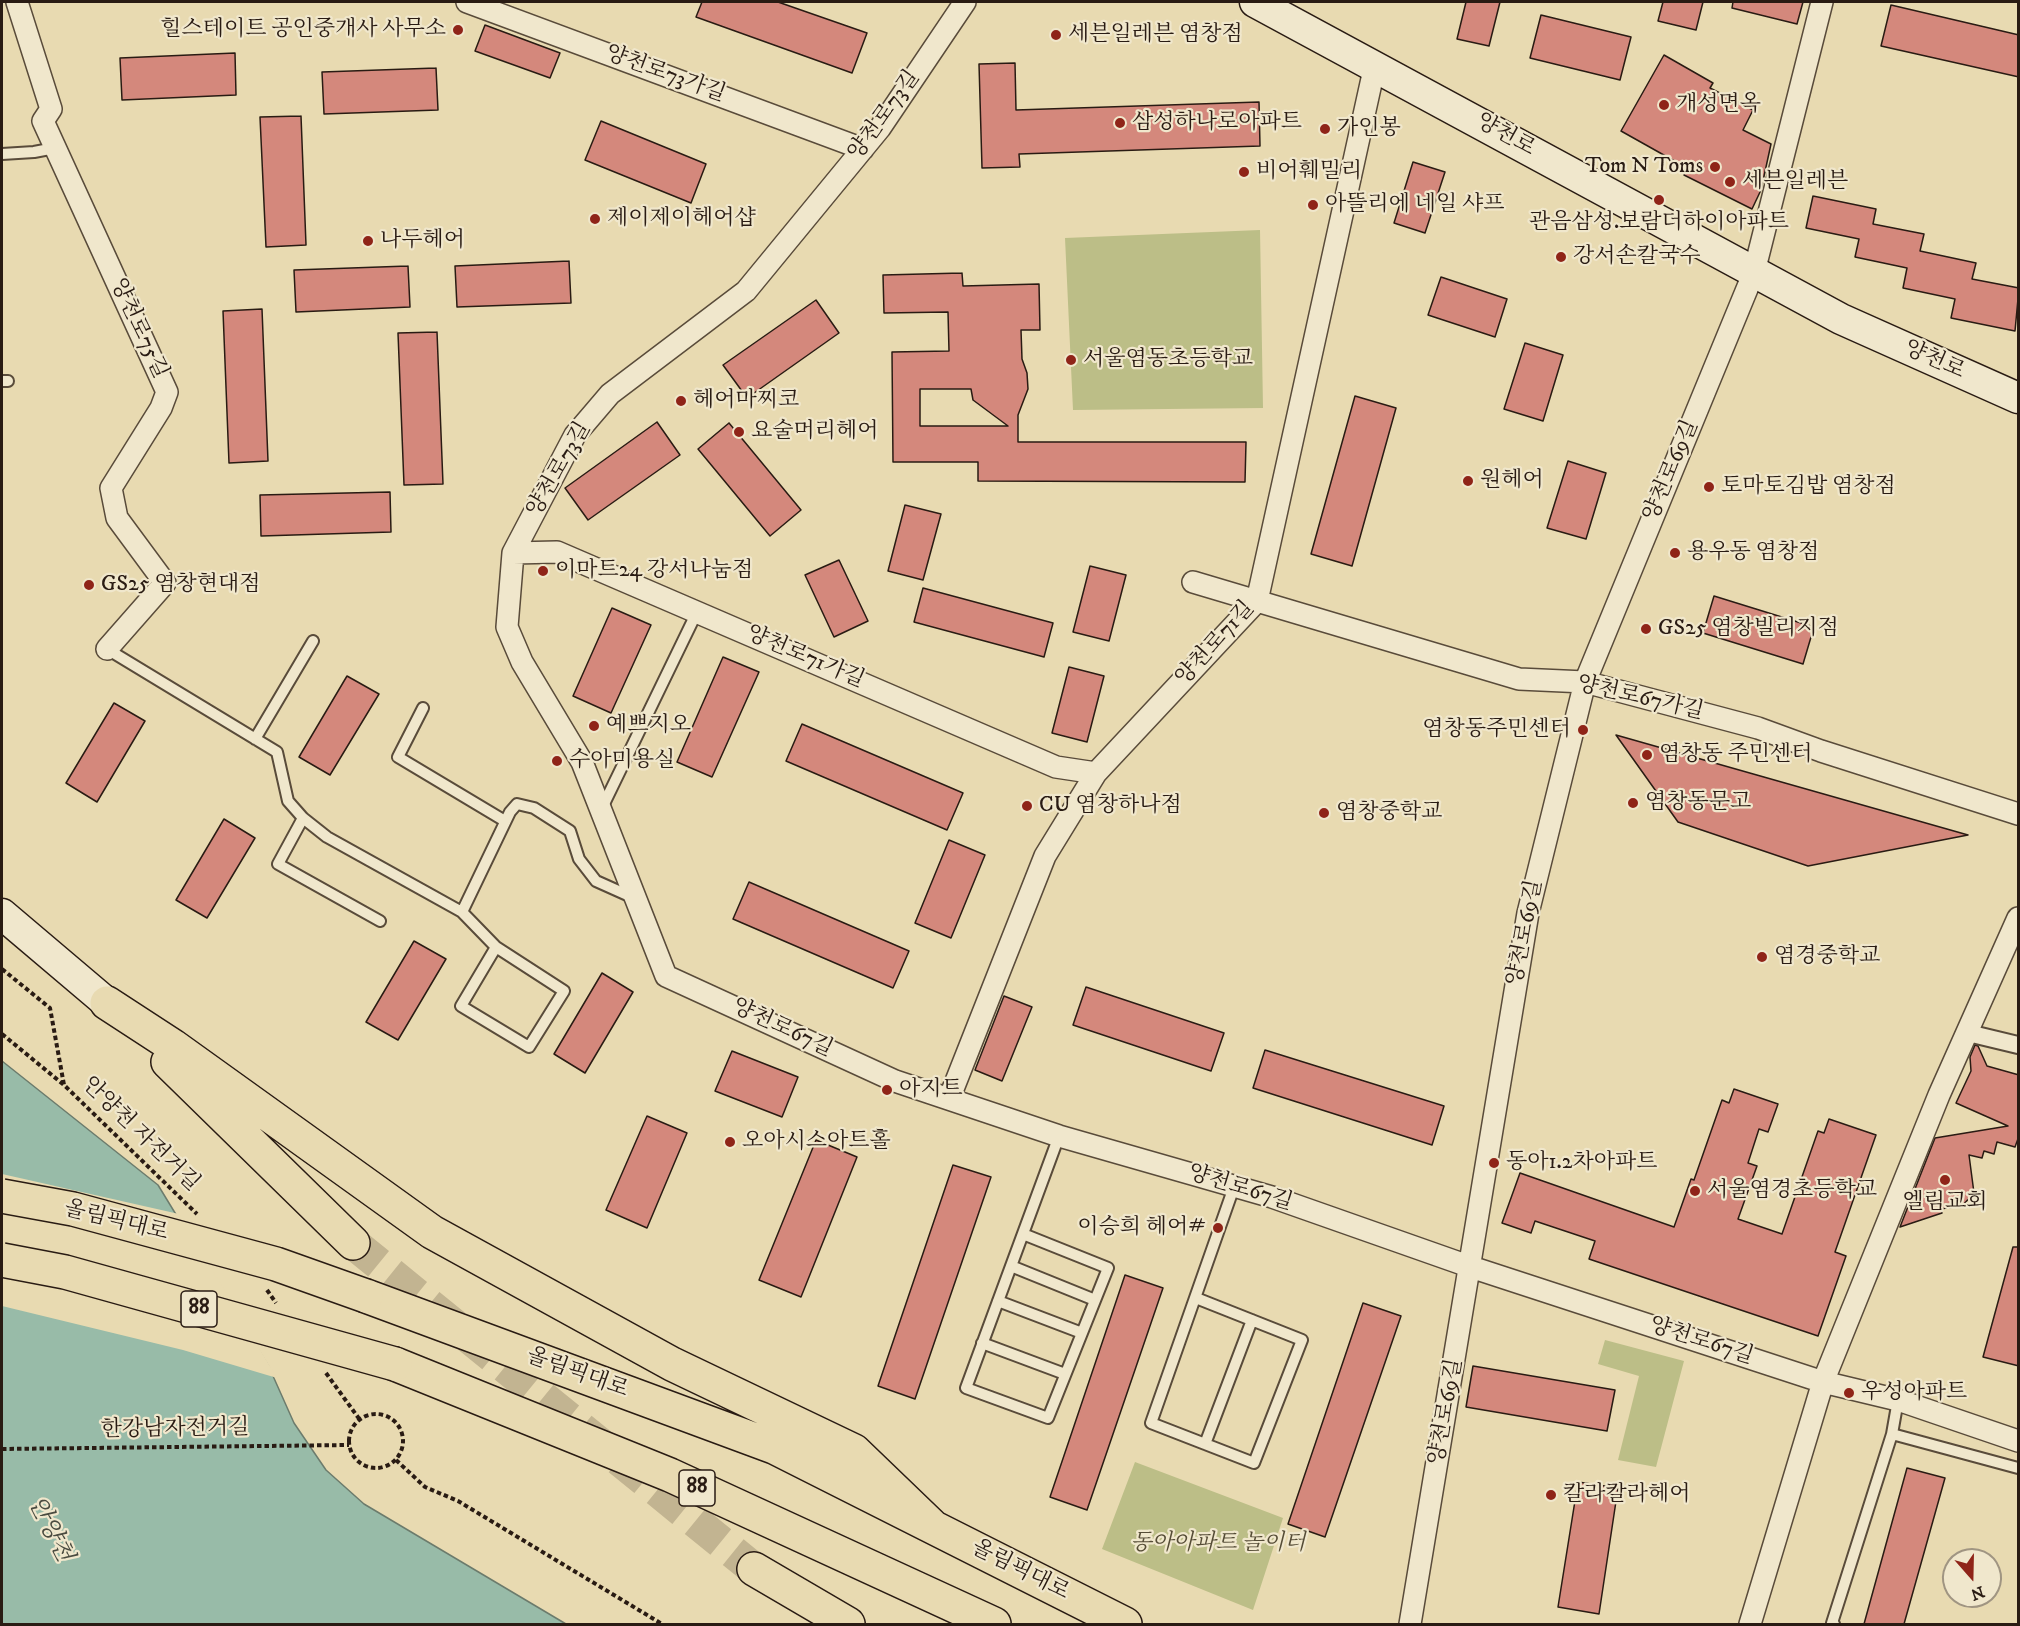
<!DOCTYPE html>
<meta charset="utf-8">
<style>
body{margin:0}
#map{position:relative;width:2020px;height:1626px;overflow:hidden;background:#e8dab1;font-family:"IM FELL DW Pica",serif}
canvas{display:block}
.frame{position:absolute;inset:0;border:3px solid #291b13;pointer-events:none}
.north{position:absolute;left:1942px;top:1548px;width:60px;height:60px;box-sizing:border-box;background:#f0e7cc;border:2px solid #a09582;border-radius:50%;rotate:160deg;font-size:16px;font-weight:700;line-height:24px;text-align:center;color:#291b13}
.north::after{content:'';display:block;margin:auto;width:21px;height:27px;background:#8f2418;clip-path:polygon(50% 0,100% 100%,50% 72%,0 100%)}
</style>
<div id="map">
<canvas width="2020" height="1626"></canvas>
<div class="frame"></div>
<div class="north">N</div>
</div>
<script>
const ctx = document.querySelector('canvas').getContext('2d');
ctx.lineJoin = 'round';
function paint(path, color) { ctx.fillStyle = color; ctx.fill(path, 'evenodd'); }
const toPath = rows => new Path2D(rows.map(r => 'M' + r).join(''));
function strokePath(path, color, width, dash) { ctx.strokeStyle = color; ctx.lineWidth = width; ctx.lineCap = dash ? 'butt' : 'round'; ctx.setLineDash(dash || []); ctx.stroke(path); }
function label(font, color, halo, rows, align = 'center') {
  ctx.font = font + ' "IM FELL DW Pica","Noto Serif KR",serif'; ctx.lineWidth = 4.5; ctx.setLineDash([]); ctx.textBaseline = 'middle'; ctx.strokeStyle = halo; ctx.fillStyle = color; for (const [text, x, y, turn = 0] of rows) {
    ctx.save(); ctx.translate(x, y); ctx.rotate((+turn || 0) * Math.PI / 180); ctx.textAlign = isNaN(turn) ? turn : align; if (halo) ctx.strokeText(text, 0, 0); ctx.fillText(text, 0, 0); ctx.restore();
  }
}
const green = toPath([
 [1260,230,1263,408,1073,410,1065,238],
 [1605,1340,1684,1361,1656,1467,1618,1460,1639,1376,1598,1364],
 [1135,1462,1283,1518,1253,1610,1102,1549]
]);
const water = toPath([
 [2,1061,158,1185,269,1367,294,1423,326,1470,364,1504,566,1624,2,1624,2,1061]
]);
const pier = toPath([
 [2,1174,179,1214,277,1378,183,1350,2,1306]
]);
const building = toPath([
 [702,2,778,2,867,33,852,73,696,17,702,2],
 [1466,2,1500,2,1489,46,1457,39,1466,2],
 [1663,2,1703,2,1696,30,1658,21,1663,2],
 [1733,2,1803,2,1797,24,1732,8,1733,2],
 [1891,5,2019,35,2019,77,1881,46,1891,5],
 [1541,15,1631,37,1620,80,1530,58,1541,15],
 [485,25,560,53,550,78,475,51,485,25],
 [235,53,236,95,122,100,120,58,235,53],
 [1664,55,1713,83,1710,88,1753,110,1743,130,1771,144,1761,190,1752,209,1684,175,1687,168,1621,131,1664,55],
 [1015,63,1016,110,1259,102,1260,146,1019,154,1020,167,982,168,979,64,1015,63],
 [436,68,438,110,324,114,322,72,436,68],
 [301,116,306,245,266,247,260,117,301,116],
 [601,121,706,164,691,203,585,160,601,121],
 [1413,162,1445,172,1425,233,1394,223,1413,162],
 [1813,196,1876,209,1873,224,1924,234,1920,251,1976,263,1972,279,2019,288,2015,331,1951,318,1955,299,1903,288,1907,268,1855,257,1859,239,1806,228,1813,196],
 [569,261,571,303,457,307,455,266,569,261],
 [408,266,410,307,296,312,294,270,408,266],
 [962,273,963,286,1039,284,1040,330,1021,330,1022,359,1027,373,1028,389,1018,415,1018,442,1246,442,1245,482,978,481,978,462,893,462,892,352,949,351,948,312,884,313,883,275,962,273],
 [920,389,971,389,973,400,1008,426,920,426,920,389],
 [1441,277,1507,299,1495,337,1428,315,1441,277],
 [816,300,839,333,747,398,723,365,816,300],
 [262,309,268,461,229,463,223,311,262,309],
 [437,332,443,484,404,485,398,333,437,332],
 [1525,343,1563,355,1543,421,1504,409,1525,343],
 [1355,396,1396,408,1352,566,1311,554,1355,396],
 [657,422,680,455,588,520,565,488,657,422],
 [729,423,801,510,770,536,698,449,729,423],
 [1568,461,1606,473,1586,539,1547,528,1568,461],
 [390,492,391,532,261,536,260,495,390,492],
 [905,505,941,514,923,580,888,571,905,505],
 [839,560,868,621,834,637,805,575,839,560],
 [1090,566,1126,575,1109,641,1073,632,1090,566],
 [923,588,1053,623,1044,657,914,622,923,588],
 [1714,596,1814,627,1803,664,1703,633,1714,596],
 [612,608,651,625,611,713,573,696,612,608],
 [723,657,759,672,712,777,677,762,723,657],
 [1069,667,1104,676,1087,742,1052,733,1069,667],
 [347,676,379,694,330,775,299,757,347,676],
 [114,703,145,721,97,802,66,783,114,703],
 [802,724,963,793,947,830,786,761,802,724],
 [1616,735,1968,835,1808,866,1678,822,1616,735],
 [224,819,255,838,207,918,176,900,224,819],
 [949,840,985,855,951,938,915,923,949,840],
 [749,882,909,951,893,988,733,919,749,882],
 [414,941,446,959,398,1040,366,1022,414,941],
 [602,973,633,992,585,1073,554,1054,602,973],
 [1086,987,1224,1033,1211,1071,1073,1025,1086,987],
 [1004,996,1032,1007,1002,1081,975,1070,1004,996],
 [1975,1045,1978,1046,1987,1066,2019,1075,2019,1136,2015,1147,1997,1142,1994,1154,1984,1151,1982,1158,1969,1155,1974,1193,1962,1206,1940,1209,1942,1213,1900,1227,1935,1138,2008,1126,1956,1103,1971,1071,1970,1057,1975,1045],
 [1265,1050,1444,1106,1432,1145,1253,1088,1265,1050],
 [732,1051,798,1077,782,1117,715,1091,732,1051],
 [1734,1089,1778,1104,1768,1132,1759,1129,1748,1163,1757,1166,1738,1219,1782,1234,1818,1131,1824,1133,1829,1119,1876,1135,1835,1252,1846,1256,1818,1336,1589,1259,1595,1241,1535,1221,1531,1233,1502,1223,1520,1173,1674,1227,1691,1179,1694,1180,1722,1100,1729,1103,1734,1089],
 [647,1116,687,1133,647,1228,606,1210,647,1116],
 [816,1140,857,1157,801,1297,759,1280,816,1140],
 [953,1165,991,1177,915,1399,878,1386,953,1165],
 [2013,1247,2019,1247,2019,1366,1983,1357,2013,1247],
 [1125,1275,1163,1288,1087,1510,1050,1497,1125,1275],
 [1363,1303,1401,1316,1325,1537,1288,1524,1363,1303],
 [1473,1366,1615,1390,1607,1431,1466,1407,1473,1366],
 [1907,1468,1945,1478,1904,1624,1864,1624,1907,1468],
 [1578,1482,1618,1488,1599,1614,1558,1607,1578,1482]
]);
const trunkTunnel = toPath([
 [353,1243,754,1569]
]);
const path = toPath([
 [2,969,50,1008,64,1085],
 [2,1034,64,1085,197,1214],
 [267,1290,276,1303],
 [326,1373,360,1420],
 '349 1441a27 27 0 1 1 54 0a27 27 0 1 1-54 0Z',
 [2,1449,349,1445],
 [396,1460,425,1487,458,1501,662,1624]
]);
const service = toPath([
 [2,154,34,152,55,148],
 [2,381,8,381],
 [107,649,277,752,288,801,303,818,327,837,462,912,510,812,517,804,534,808,570,831,579,859,596,881,634,898],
 [423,708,398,757,505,821],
 [255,739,313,641],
 [602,808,697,612],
 [303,818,278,864,380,921],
 [462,912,496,947,564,991,529,1047,461,1006,496,947],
 [1023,1234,1108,1268,1048,1418,966,1388,1059,1136],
 [1011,1266,1095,1300],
 [1196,1298,1302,1340,1254,1463,1151,1423,1234,1187],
 [998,1301,1082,1333],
 [982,1343,1065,1374],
 [1892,1434,1898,1400],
 [1205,1444,1252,1320],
 [1834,1624,1832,1623,1892,1434,2018,1468]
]);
const pedestrian = toPath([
 [1968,1033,2018,1045]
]);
const minor = toPath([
 [17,2,51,109,43,121,167,392,161,408,111,488,117,518,165,583,107,649],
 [467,2,863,149],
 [965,2,880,128,746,291,610,394,575,435,513,553,507,627,522,662,582,762,666,976,895,1081,1059,1136,1272,1197,1471,1267,1823,1382,1898,1400,2018,1441],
 [513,553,557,552,1056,767,1096,773],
 [1193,582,1519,679,1585,682,1758,728,1821,751,2018,814],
 [949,1099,1045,856,1096,773,1257,601,1375,65],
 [1410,1624,1528,913,1585,682,1754,272,1822,2],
 [1750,1624,1823,1382,1939,1095,2018,918]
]);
const secondary = toPath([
 [1255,2,1841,319,2018,398],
 [2,914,107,1003]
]);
const trunk = toPath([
 [107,1003,173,1046,432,1232,672,1364,854,1451,933,1527],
 [168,1062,353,1243],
 [366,1296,774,1447,1125,1624],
 [395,1364,670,1475,994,1624],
 [754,1569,848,1624]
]);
const trunkBridge = toPath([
 [2,1196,73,1209,276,1264,366,1296],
 [2,1260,65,1272,395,1364]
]);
const markers = [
 [458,30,6,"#8f2418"],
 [1056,35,6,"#8f2418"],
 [1664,105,6,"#8f2418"],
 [1120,123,6,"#8f2418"],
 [1325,129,6,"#8f2418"],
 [1715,167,6,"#8f2418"],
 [1244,172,6,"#8f2418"],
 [1730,182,6,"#8f2418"],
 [1659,200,6,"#8f2418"],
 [1313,205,6,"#8f2418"],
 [595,219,6,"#8f2418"],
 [368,241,6,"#8f2418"],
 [1561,257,6,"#8f2418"],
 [1071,360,6,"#8f2418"],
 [681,401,6,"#8f2418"],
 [739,432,6,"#8f2418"],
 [1468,481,6,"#8f2418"],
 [1709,487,6,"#8f2418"],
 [1675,553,6,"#8f2418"],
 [543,571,6,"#8f2418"],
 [89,585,6,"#8f2418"],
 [1646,629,6,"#8f2418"],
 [594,726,6,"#8f2418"],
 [1583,730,6,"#8f2418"],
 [1647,755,6,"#8f2418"],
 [557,761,6,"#8f2418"],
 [1633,803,6,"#8f2418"],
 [1027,806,6,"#8f2418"],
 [1324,813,6,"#8f2418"],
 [1762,957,6,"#8f2418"],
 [887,1090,6,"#8f2418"],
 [730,1142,6,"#8f2418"],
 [1494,1163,6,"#8f2418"],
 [1945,1180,6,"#8f2418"],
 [1695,1191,6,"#8f2418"],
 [1218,1228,6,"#8f2418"],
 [1849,1393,6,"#8f2418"],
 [1551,1495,6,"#8f2418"]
];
const shields = [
 [199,1309,36],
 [697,1488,36]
];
const shieldNames = [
 ["88",199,1309],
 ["88",697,1488]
];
const poiNames = [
 ["힐스테이트 공인중개사 사무소",446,30,"right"],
 ["세븐일레븐 염창점",1068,35],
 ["개성면옥",1676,105],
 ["삼성하나로아파트",1132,123],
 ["가인봉",1337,129],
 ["Tom N Toms",1703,167,"right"],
 ["비어훼밀리",1256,172],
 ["세븐일레븐",1742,182],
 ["아뜰리에 네일 샤프",1325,205],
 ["제이제이헤어샵",607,219],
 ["관음삼성.보람더하이아파트",1659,223,"center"],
 ["나두헤어",380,241],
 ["강서손칼국수",1573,257],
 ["서울염동초등학교",1083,360],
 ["헤어마찌코",693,401],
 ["요술머리헤어",751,432],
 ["원헤어",1480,481],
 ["토마토김밥 염창점",1721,487],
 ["용우동 염창점",1687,553],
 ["이마트24 강서나눔점",555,571],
 ["GS25 염창현대점",101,585],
 ["GS25 염창빌리지점",1658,629],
 ["예쁘지오",606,726],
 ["염창동주민센터",1571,730,"right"],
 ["염창동 주민센터",1659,755],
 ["수아미용실",569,761],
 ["염창동문고",1645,803],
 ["CU 염창하나점",1039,806],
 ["염창중학교",1336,813],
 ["염경중학교",1774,957],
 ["아지트",899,1090],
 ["오아시스아트홀",742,1142],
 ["동아1.2차아파트",1506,1163],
 ["서울염경초등학교",1707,1191],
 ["엘림교회",1945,1203,"center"],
 ["이승희 헤어#",1206,1228,"right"],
 ["우성아파트",1861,1393],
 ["칼라칼라헤어",1563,1495]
];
const streetNames = [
 ["양천로73가길",665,75,20],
 ["양천로73길",885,116,-54],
 ["양천로",1505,136,29],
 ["양천로75길",138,329,65],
 ["양천로",1934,361,24],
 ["양천로73길",560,470,-60],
 ["양천로69길",1672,471,-67],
 ["양천로71길",1216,644,-48],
 ["양천로71가길",805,658,23],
 ["양천로67가길",1640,699,13],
 ["양천로69길",1526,933,-79],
 ["양천로67길",782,1029,25],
 ["안양천 자전거길",140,1135,44],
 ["양천로67길",1240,1189,17],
 ["올림픽대로",116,1222,14],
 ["양천로67길",1701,1342,18],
 ["올림픽대로",577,1374,20],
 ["양천로69길",1447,1412,-80],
 ["한강남자전거길",175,1430,-1],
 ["올림픽대로",1020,1571,27]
];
const parkNames = [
 ["동아아파트 놀이터",1218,1544]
];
const waterNames = [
 ["안양천",49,1530,63]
];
paint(green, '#bcbe87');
paint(water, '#98bba8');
strokePath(water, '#6c7b6c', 1.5);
paint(pier, '#e8dab1');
paint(building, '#d4887c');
strokePath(building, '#291b13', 1.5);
strokePath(trunkTunnel, '#c2b491', 33, [33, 16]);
strokePath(service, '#594b3a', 14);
strokePath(pedestrian, '#594b3a', 20);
strokePath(minor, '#594b3a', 24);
strokePath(secondary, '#291b13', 33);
strokePath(trunk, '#291b13', 36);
strokePath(path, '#291b13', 4, [4.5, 3]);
strokePath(service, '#f0e7cc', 10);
strokePath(pedestrian, '#f0e7cc', 16);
strokePath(minor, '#f0e7cc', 21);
strokePath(secondary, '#f0e7cc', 30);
strokePath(trunk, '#e8dab1', 33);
strokePath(trunkBridge, '#291b13', 36, []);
strokePath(trunkBridge, '#e8dab1', 33);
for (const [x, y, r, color] of markers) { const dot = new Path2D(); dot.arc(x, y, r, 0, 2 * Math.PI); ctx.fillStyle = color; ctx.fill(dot); strokePath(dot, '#f0e7cc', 2); }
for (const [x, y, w] of shields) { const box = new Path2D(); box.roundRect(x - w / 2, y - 18, w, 36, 4.5); ctx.fillStyle = '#f0e7cc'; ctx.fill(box); strokePath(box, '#291b13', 1.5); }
label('bold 21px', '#291b13', null, shieldNames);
label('22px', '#291b13', '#f0e7cc', poiNames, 'left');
label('22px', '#291b13', '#f0e7cc', streetNames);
label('italic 22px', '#554c36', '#f0e7cc', parkNames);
label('italic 24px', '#4a4b40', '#f0e7cc', waterNames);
</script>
